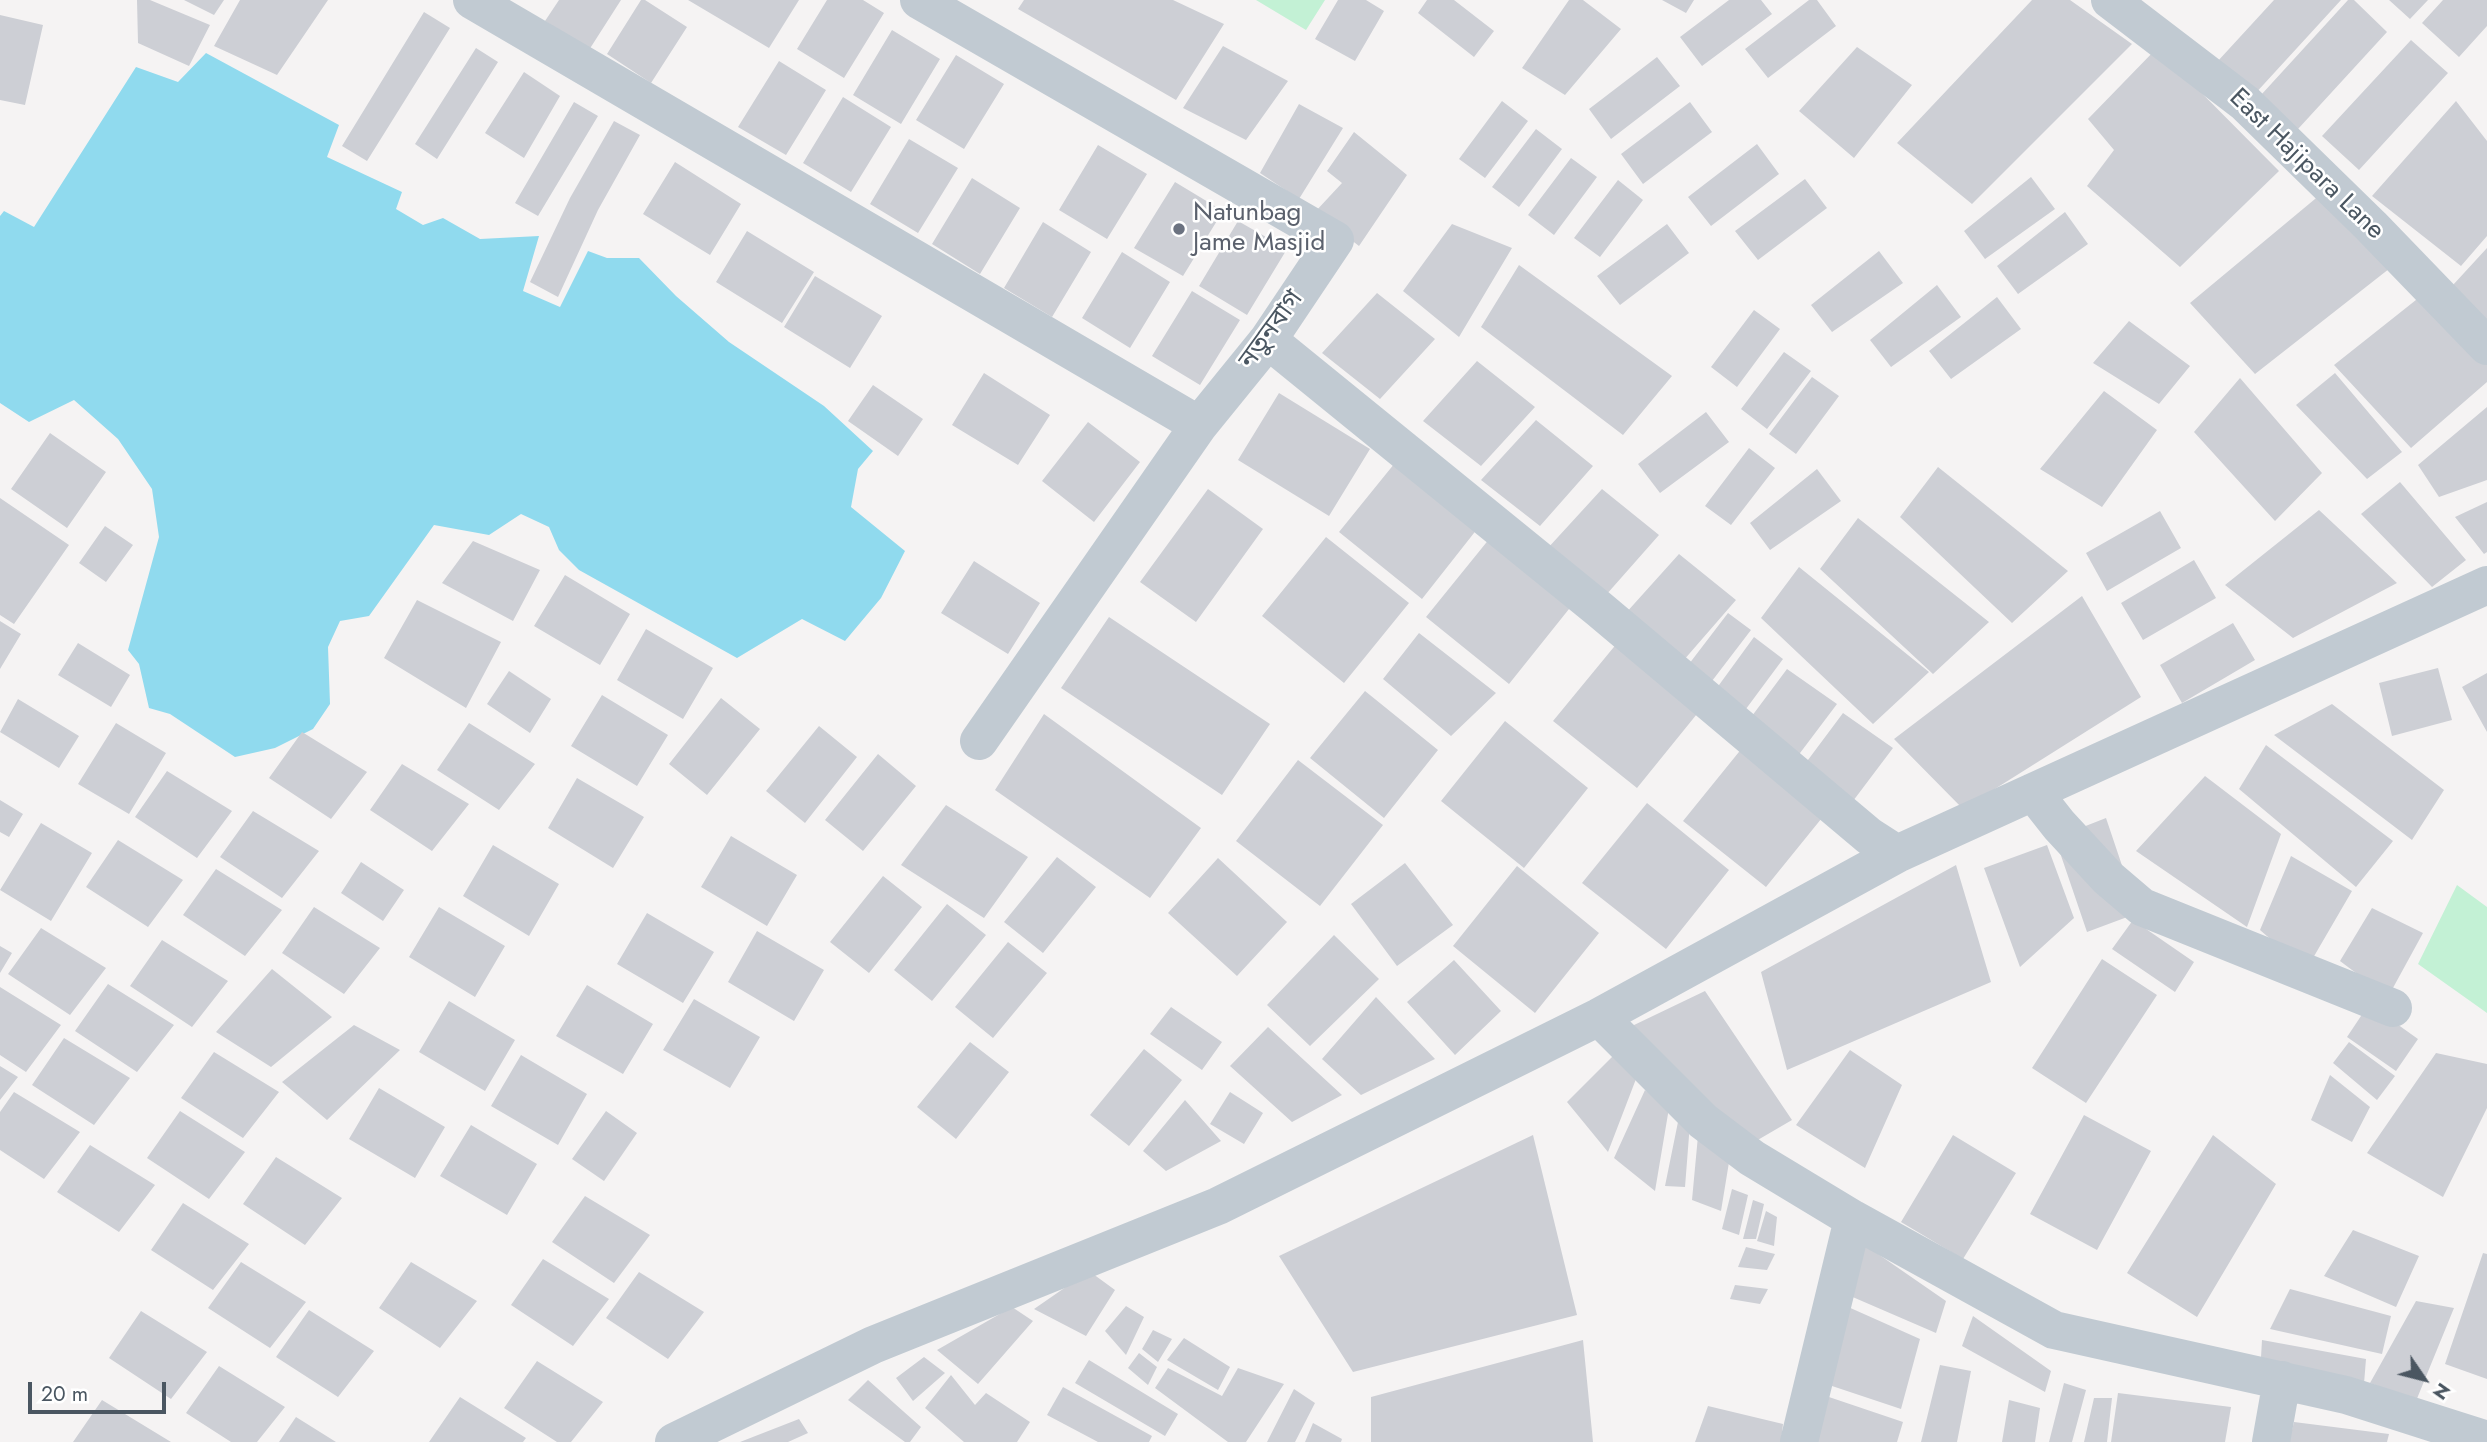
<!DOCTYPE html>
<meta charset="utf-8">
<style>
body{margin:0}
#map{position:relative;width:2487px;height:1442px;overflow:hidden;background:#f5f3f3;font-family:Jost,sans-serif}
canvas{display:block}
.north{position:absolute;left:2389px;top:1344px;width:70px;height:70px;-webkit-text-stroke:5px #fff;paint-order:stroke;rotate:125deg;font-size:19px;font-weight:700;line-height:28px;text-align:center;color:#4a5661}
.north::after{content:'';display:block;margin:auto;width:24px;height:32px;background:#4a5661;clip-path:polygon(50% 0,100% 100%,50% 72%,0 100%)}
.scale{position:absolute;left:28px;top:1382px;width:138px;height:32px;box-sizing:border-box;border:4px solid #4a5661;border-top:0;padding-left:9px;font-size:21px;line-height:24px;white-space:nowrap;color:#4a5661;-webkit-text-stroke:5px #fff;paint-order:stroke}
</style>
<div id="map">
<canvas width="2487" height="1442"></canvas>
<div class="north">N</div>
<div class="scale">20 m</div>
</div>
<script>
const ctx = document.querySelector('canvas').getContext('2d');
ctx.lineJoin = 'round';
function paint(path, color) { ctx.fillStyle = color; ctx.fill(path, 'evenodd'); }
const toPath = rows => new Path2D(rows.map(r => 'M' + r).join(''));
function strokePath(path, color, width, dash) { ctx.strokeStyle = color; ctx.lineWidth = width; ctx.lineCap = dash ? 'butt' : 'round'; ctx.setLineDash(dash || []); ctx.stroke(path); }
function label(font, color, halo, rows, align = 'center') {
  ctx.font = font + ' Jost,"Noto Sans Bengali",sans-serif'; ctx.lineWidth = 5; ctx.setLineDash([]); ctx.textBaseline = 'middle'; ctx.strokeStyle = halo; ctx.fillStyle = color; for (const [text, x, y, turn = 0] of rows) {
    ctx.save(); ctx.translate(x, y); ctx.rotate((+turn || 0) * Math.PI / 180); ctx.textAlign = isNaN(turn) ? turn : align; if (halo) ctx.strokeText(text, 0, 0); ctx.fillText(text, 0, 0); ctx.restore();
  }
}
const green = toPath([
 [1256,0,1325,0,1306,30],
 [2457,885,2487,907,2487,1013,2418,964]
]);
const water = toPath([
 [206,53,339,125,327,157,402,192,396,209,423,225,443,218,480,239,539,236,523,291,560,307,588,251,607,258,639,258,676,296,729,342,824,406,873,451,858,469,851,507,905,551,881,598,845,641,802,619,737,658,579,570,559,550,549,527,521,514,489,535,434,525,369,616,340,621,328,647,330,704,313,729,275,748,235,757,170,714,149,708,139,664,128,650,159,537,152,489,118,439,74,400,29,422,0,403,0,216,4,211,34,227,136,67,178,82]
]);
const building = toPath([
 [137,0,150,0,210,25,189,66,138,43],
 [184,0,224,0,214,15],
 [240,0,328,0,277,75,214,46],
 [559,0,621,0,589,50,545,21],
 [641,0,645,0,687,27,651,83,607,54],
 [688,0,799,0,769,48],
 [827,0,863,0,884,13,844,78,797,49],
 [1024,0,1173,0,1224,24,1176,100,1018,9],
 [1338,0,1366,0,1384,11,1355,61,1315,39],
 [1427,0,1454,0,1494,31,1474,57,1418,13],
 [1569,0,1583,0,1621,29,1565,95,1522,68],
 [1662,0,1694,0,1686,13],
 [1729,0,1761,0,1772,14,1702,66,1680,37],
 [1809,0,1817,0,1836,26,1768,78,1745,49],
 [2032,0,2070,0,2132,44,1972,204,1897,143],
 [2274,0,2341,0,2253,96,2217,62],
 [2348,0,2354,0,2387,32,2298,129,2261,95],
 [2389,0,2428,0,2410,19],
 [2443,0,2487,0,2487,26,2459,57,2422,23],
 [424,12,450,28,367,161,342,146],
 [0,15,43,25,25,105,0,100],
 [892,30,940,59,901,124,853,95],
 [2411,40,2448,73,2359,170,2322,136],
 [1223,46,1288,81,1246,140,1183,108],
 [1857,47,1912,85,1854,158,1799,111],
 [476,48,498,62,437,159,415,144],
 [2157,48,2279,171,2180,267,2087,186,2114,150,2088,119],
 [956,55,1004,84,964,149,916,120],
 [1657,57,1680,86,1611,139,1589,109],
 [779,61,826,90,786,155,738,127],
 [524,72,560,96,524,158,485,133],
 [843,97,891,127,851,192,803,163],
 [1502,101,1528,121,1485,178,1459,159],
 [2456,101,2487,141,2487,236,2461,266,2372,196],
 [574,102,598,116,538,216,515,203],
 [1690,102,1712,132,1643,184,1621,154],
 [1299,104,1343,128,1299,199,1260,173],
 [614,121,640,135,598,210,558,297,530,282,570,198],
 [1536,129,1562,149,1519,207,1492,187],
 [1354,132,1407,175,1359,246,1315,212,1342,183,1327,171],
 [909,139,958,168,918,233,870,204],
 [1757,144,1779,174,1711,226,1688,197],
 [1098,145,1147,174,1107,239,1059,210],
 [1571,158,1597,177,1554,235,1528,215],
 [675,162,741,204,710,255,643,214],
 [2031,177,2055,209,1985,259,1964,231],
 [972,178,1020,208,980,274,932,244],
 [1805,179,1827,208,1758,260,1735,231],
 [1618,180,1643,200,1600,257,1574,238],
 [1175,182,1223,211,1183,276,1134,248],
 [2327,189,2394,265,2255,374,2190,303],
 [2065,212,2088,244,2018,294,1997,266],
 [1238,221,1287,249,1247,315,1199,286],
 [1043,222,1091,252,1052,317,1004,288],
 [1452,224,1512,248,1459,337,1403,291],
 [1667,224,1689,253,1620,305,1597,276],
 [747,231,814,272,782,323,716,282],
 [2487,248,2487,322,2441,298],
 [1879,251,1903,283,1832,332,1811,305],
 [1122,252,1170,282,1130,348,1082,318],
 [1519,265,1672,376,1623,435,1481,327],
 [815,276,882,316,850,368,784,327],
 [1937,285,1961,317,1891,367,1870,340],
 [1192,291,1240,320,1200,385,1152,356],
 [1377,293,1435,339,1380,399,1322,353],
 [2421,296,2487,357,2487,382,2411,448,2334,365],
 [1997,297,2021,329,1951,379,1929,351],
 [1754,310,1780,329,1737,387,1711,367],
 [2129,321,2190,366,2159,404,2093,363],
 [1784,352,1811,371,1767,429,1741,409],
 [1477,361,1535,407,1481,466,1423,421],
 [984,373,1050,415,1018,465,952,425],
 [2335,373,2402,452,2367,479,2296,405],
 [1812,377,1839,396,1796,454,1769,434],
 [2240,378,2322,473,2275,521,2194,432],
 [873,385,923,419,898,456,848,421],
 [2104,391,2157,430,2102,507,2040,469],
 [1279,393,1370,449,1329,516,1238,460],
 [2487,407,2487,480,2439,497,2418,465],
 [1706,412,1729,442,1660,493,1638,464],
 [1536,420,1593,466,1540,526,1481,480],
 [1088,422,1140,462,1094,522,1042,481],
 [50,433,106,472,67,528,11,489],
 [1749,448,1775,468,1731,525,1705,506],
 [1403,453,1485,519,1422,599,1339,532],
 [1938,467,2068,571,2012,623,1900,517],
 [1817,469,1841,501,1770,550,1750,523],
 [2400,482,2466,560,2432,587,2361,514],
 [1208,489,1263,529,1196,622,1140,582],
 [1602,489,1659,535,1606,595,1547,549],
 [0,498,69,545,14,624,0,615],
 [2487,502,2487,552,2484,554,2455,517],
 [2319,510,2397,583,2293,638,2225,585],
 [2160,511,2181,548,2107,591,2086,553],
 [1858,518,1989,622,1933,674,1820,569],
 [105,526,133,545,106,582,79,563],
 [1326,537,1409,603,1344,683,1262,616],
 [1490,538,1573,604,1509,684,1426,617],
 [473,541,540,570,513,621,442,583],
 [1679,554,1736,600,1683,661,1625,614],
 [2194,560,2216,598,2143,640,2121,603],
 [974,561,1040,603,1008,654,941,613],
 [1799,567,1929,672,1873,724,1761,618],
 [565,575,630,614,600,665,534,626],
 [2082,596,2141,697,1963,809,1894,739],
 [417,600,501,642,466,708,384,658],
 [1728,613,1751,630,1712,681,1689,664],
 [1109,617,1270,724,1222,795,1061,688],
 [0,621,21,634,0,669],
 [2233,623,2255,660,2182,703,2160,665],
 [646,629,713,668,683,719,617,680],
 [1419,633,1496,693,1451,736,1383,679],
 [1754,637,1783,659,1740,717,1711,696],
 [1618,642,1701,709,1637,788,1553,721],
 [78,643,130,675,111,707,58,675],
 [2438,668,2452,720,2392,736,2379,683],
 [1787,669,1837,704,1794,761,1746,724],
 [509,671,551,699,530,733,487,704],
 [2487,673,2487,732,2462,687],
 [1365,691,1438,750,1384,818,1310,758],
 [602,695,668,735,637,786,571,746],
 [721,698,760,729,707,795,669,764],
 [18,699,79,736,59,768,0,732],
 [2332,704,2444,790,2412,840,2274,735],
 [1843,713,1893,748,1850,805,1802,768],
 [1044,714,1201,828,1150,898,995,790],
 [1505,721,1588,788,1524,868,1441,801],
 [116,723,166,753,129,814,78,784],
 [469,723,535,764,499,810,437,770],
 [819,726,857,757,805,823,766,791],
 [302,732,367,772,331,819,269,778],
 [1747,742,1830,808,1766,887,1683,821],
 [2266,745,2393,841,2356,887,2239,789],
 [878,754,916,786,863,851,825,820],
 [1298,760,1383,825,1320,906,1236,841],
 [402,764,469,804,432,851,370,810],
 [167,771,232,811,197,858,135,817],
 [2205,776,2281,834,2247,927,2136,851],
 [577,778,644,817,613,868,548,828],
 [0,800,23,814,9,837,0,832],
 [1647,803,1729,870,1666,949,1582,883],
 [946,805,1028,857,984,918,901,865],
 [253,811,319,851,282,898,220,857],
 [2106,818,2138,913,2087,932,2055,838],
 [41,823,92,853,51,921,0,890],
 [731,836,797,875,767,926,701,887],
 [118,840,183,880,148,927,86,887],
 [493,845,559,884,529,936,463,896],
 [2047,845,2074,918,2020,967,1984,868],
 [2291,856,2352,891,2306,970,2260,930],
 [1057,857,1096,887,1043,953,1004,922],
 [1218,858,1287,922,1237,976,1168,913],
 [361,862,404,890,383,921,341,893],
 [1405,863,1453,925,1397,966,1351,904],
 [1956,865,1991,982,1787,1070,1761,972],
 [1517,866,1599,933,1535,1013,1453,946],
 [216,869,282,910,245,956,183,915],
 [883,876,922,907,869,973,830,942],
 [947,904,986,935,932,1001,894,970],
 [314,907,380,948,344,994,282,953],
 [439,907,505,946,475,997,409,957],
 [2372,908,2423,933,2388,997,2340,961],
 [647,913,714,952,683,1003,617,964],
 [2133,920,2194,962,2175,992,2112,949],
 [41,928,106,968,70,1015,8,974],
 [757,931,824,970,794,1021,728,982],
 [1334,935,1379,979,1310,1046,1267,1005],
 [162,940,228,981,192,1027,130,986],
 [1008,942,1047,973,993,1038,955,1007],
 [0,946,12,953,0,973],
 [2102,959,2157,995,2086,1103,2032,1068],
 [1454,960,1501,1011,1455,1055,1407,1002],
 [272,969,332,1017,271,1067,216,1032],
 [108,984,174,1025,137,1072,75,1031],
 [587,985,653,1024,623,1074,556,1036],
 [0,987,61,1025,26,1072,0,1055],
 [1705,991,1792,1120,1744,1148,1632,1026],
 [1376,997,1435,1059,1361,1095,1322,1059],
 [694,999,760,1037,730,1088,663,1050],
 [449,1001,515,1040,485,1091,419,1052],
 [2369,1004,2418,1039,2396,1071,2347,1037],
 [1171,1007,1222,1042,1202,1070,1150,1034],
 [354,1025,400,1050,327,1120,282,1082],
 [1268,1027,1342,1095,1292,1122,1230,1066],
 [64,1038,130,1078,94,1125,32,1085],
 [970,1042,1009,1072,956,1139,917,1107],
 [2349,1042,2395,1076,2377,1100,2333,1063],
 [1144,1049,1182,1080,1129,1146,1090,1115],
 [1619,1050,1636,1079,1608,1152,1567,1102],
 [1850,1050,1902,1085,1865,1168,1796,1125],
 [214,1052,279,1092,243,1138,181,1098],
 [2436,1053,2487,1064,2487,1108,2443,1197,2367,1153],
 [521,1055,587,1094,558,1145,491,1106],
 [0,1066,18,1077,0,1100],
 [2330,1075,2370,1107,2352,1142,2311,1120],
 [379,1088,445,1127,415,1178,349,1139],
 [1645,1090,1669,1108,1655,1191,1614,1158],
 [14,1092,80,1132,44,1179,0,1150,0,1112],
 [1230,1092,1263,1113,1244,1144,1210,1124],
 [1185,1100,1221,1141,1166,1171,1143,1151],
 [180,1111,245,1152,209,1199,147,1158],
 [606,1111,637,1133,604,1181,572,1159],
 [2084,1115,2151,1151,2097,1250,2030,1214],
 [1679,1117,1690,1123,1685,1187,1665,1186],
 [471,1125,537,1164,507,1215,440,1176],
 [1699,1125,1731,1150,1721,1211,1692,1200],
 [1533,1135,1577,1315,1353,1372,1279,1256],
 [1953,1135,2016,1173,1963,1259,1901,1222],
 [2213,1135,2276,1184,2197,1317,2127,1273],
 [90,1145,155,1185,119,1232,57,1192],
 [276,1157,342,1198,305,1245,243,1204],
 [1732,1189,1748,1195,1739,1235,1722,1229],
 [585,1196,650,1235,614,1283,552,1242],
 [1753,1200,1764,1204,1756,1239,1743,1239],
 [183,1203,249,1244,213,1290,151,1250],
 [1766,1211,1777,1217,1774,1246,1757,1241],
 [2353,1230,2419,1256,2396,1307,2324,1276],
 [1865,1245,1946,1301,1936,1333,1848,1295],
 [1746,1247,1775,1254,1767,1270,1738,1267],
 [2483,1253,2487,1254,2487,1379,2445,1364],
 [543,1259,609,1299,573,1346,511,1305],
 [241,1262,306,1302,270,1348,208,1308],
 [411,1262,477,1301,440,1348,379,1308],
 [1089,1271,1115,1290,1086,1336,1034,1309],
 [639,1272,704,1312,668,1359,606,1318],
 [1735,1285,1768,1289,1760,1304,1730,1299],
 [2290,1289,2391,1316,2382,1354,2270,1329],
 [2416,1301,2454,1308,2416,1401,2370,1383],
 [1837,1302,1920,1339,1901,1409,1823,1383],
 [1126,1306,1144,1317,1126,1355,1105,1331],
 [1012,1307,1033,1321,978,1384,937,1350],
 [309,1310,374,1351,338,1397,276,1357],
 [141,1311,207,1352,171,1399,109,1358],
 [1973,1316,2051,1371,2045,1392,1962,1346],
 [1153,1330,1172,1339,1158,1362,1142,1349],
 [1184,1338,1230,1367,1218,1390,1167,1360],
 [1583,1340,1593,1442,1371,1442,1371,1397],
 [2262,1340,2366,1359,2363,1396,2260,1375],
 [1139,1353,1157,1367,1148,1385,1128,1368],
 [924,1357,945,1373,913,1401,896,1378],
 [1089,1360,1178,1414,1165,1436,1075,1383],
 [537,1361,603,1402,571,1442,557,1442,504,1408],
 [1940,1365,1971,1371,1957,1442,1921,1442],
 [219,1366,285,1407,257,1442,231,1442,186,1413],
 [1168,1368,1222,1396,1238,1368,1284,1384,1246,1442,1228,1442,1155,1388],
 [951,1375,975,1405,986,1393,1030,1422,1017,1442,964,1442,925,1408],
 [868,1380,921,1427,910,1442,905,1442,848,1400],
 [2064,1383,2086,1390,2072,1442,2049,1442],
 [1063,1387,1152,1436,1149,1442,1098,1442,1047,1415],
 [1294,1389,1315,1403,1295,1442,1267,1442],
 [2118,1393,2231,1407,2225,1442,2111,1442],
 [1823,1395,1903,1422,1897,1442,1815,1442],
 [460,1397,526,1438,523,1442,429,1442],
 [2094,1398,2112,1398,2107,1442,2084,1442],
 [102,1400,171,1442,73,1442],
 [2009,1400,2040,1408,2035,1442,2002,1442],
 [1708,1406,1783,1424,1781,1442,1695,1442],
 [296,1417,336,1442,279,1442],
 [799,1419,808,1433,788,1442,740,1442],
 [2294,1422,2389,1434,2387,1442,2289,1442],
 [1313,1423,1342,1439,1341,1442,1305,1442]
]);
const minor = toPath([
 [472,0,1199,425],
 [919,0,1335,240,1268,340,1199,425,979,741],
 [2110,0,2245,103,2371,226,2487,346],
 [1268,340,1599,609,1869,836,1897,854],
 [2033,792,2059,825,2108,878,2142,907,2393,1008],
 [1599,1017,1703,1121,1752,1158,1853,1219,2054,1330,2346,1395,2487,1440],
 [674,1442,873,1345,1218,1206,1599,1017,1897,854,2487,585],
 [1799,1442,1853,1219],
 [2271,1442,2282,1380]
]);
const markers = [
 [1179,229,7,"#6b7280"]
];
const streetNames = [
 ["East Hajipara Lane",2306,165,44],
 ["নতুনবাগ",1272,330,-54]
];
const worshipNames = [
 ["Natunbag",1193,214],
 ["Jame Masjid",1193,244]
];
paint(green, '#c3f1d5');
paint(water, '#90daee');
paint(building, '#cdcfd5');
strokePath(minor, '#c1cad2', 38);
for (const [x, y, r, color] of markers) { const dot = new Path2D(); dot.arc(x, y, r, 0, 2 * Math.PI); ctx.fillStyle = color; ctx.fill(dot); strokePath(dot, '#fff', 2.5); }
label('26px', '#4a5661', '#fff', streetNames);
label('26px', '#5b616d', '#fff', worshipNames, 'left');
</script>
